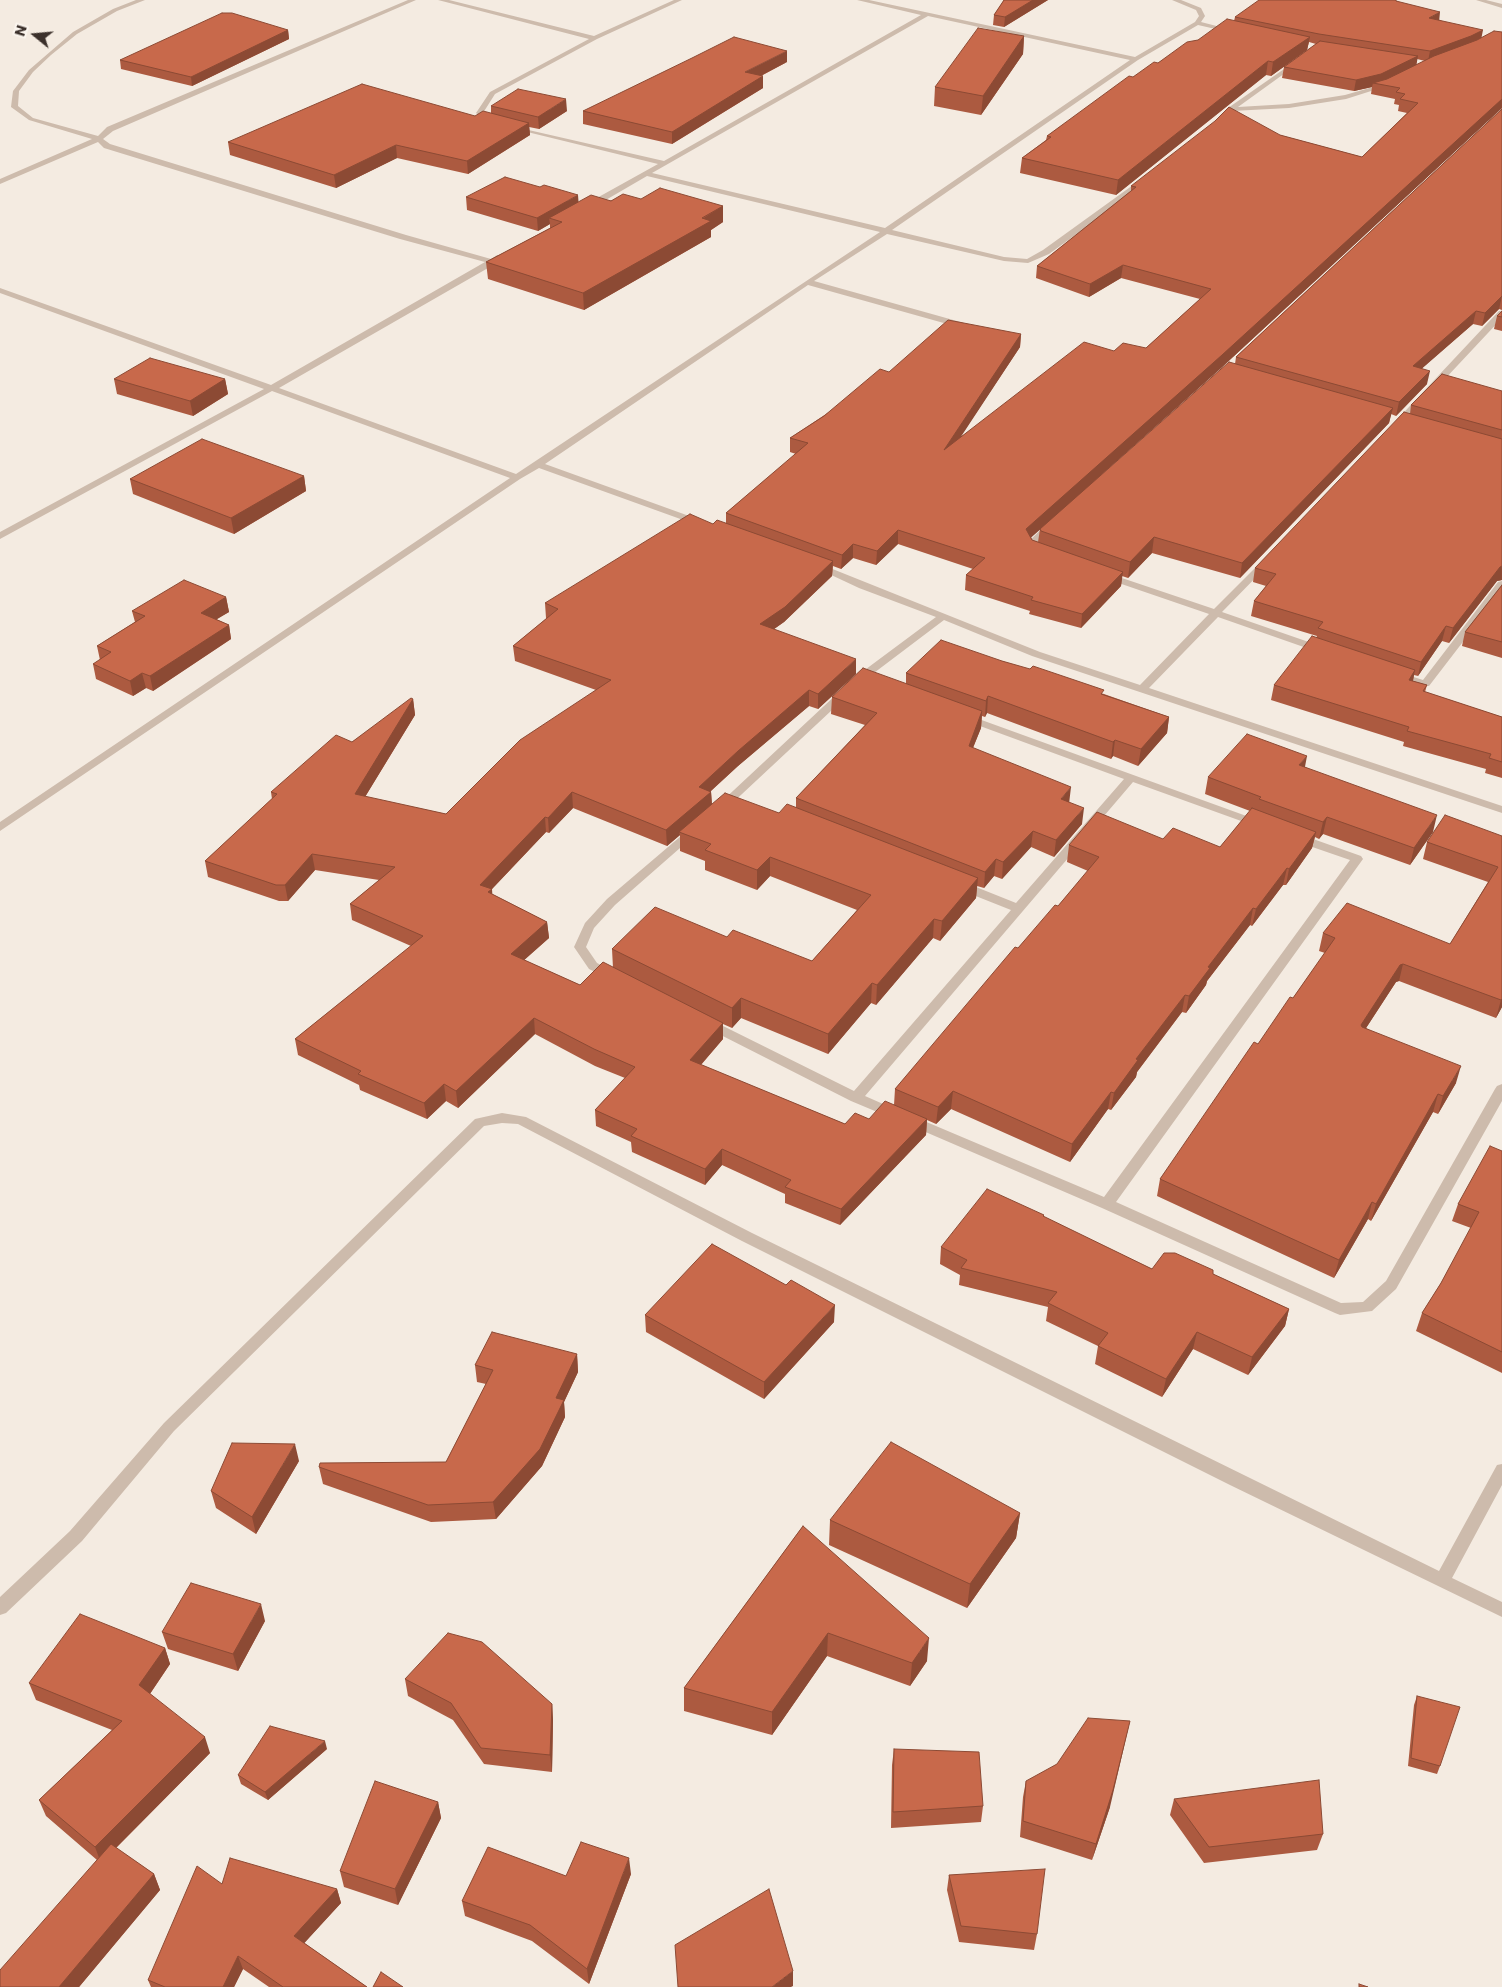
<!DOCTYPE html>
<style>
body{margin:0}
#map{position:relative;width:1502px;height:1987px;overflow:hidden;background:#f4ebe1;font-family:Poppins,sans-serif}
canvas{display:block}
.north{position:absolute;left:10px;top:10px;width:50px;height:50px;-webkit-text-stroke:4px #fbf5ee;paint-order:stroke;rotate:287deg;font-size:14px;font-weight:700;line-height:20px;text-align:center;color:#3b302b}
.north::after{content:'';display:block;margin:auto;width:18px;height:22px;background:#3b302b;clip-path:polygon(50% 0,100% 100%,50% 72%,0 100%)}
</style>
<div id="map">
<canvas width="1502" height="1987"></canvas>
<div class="north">N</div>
</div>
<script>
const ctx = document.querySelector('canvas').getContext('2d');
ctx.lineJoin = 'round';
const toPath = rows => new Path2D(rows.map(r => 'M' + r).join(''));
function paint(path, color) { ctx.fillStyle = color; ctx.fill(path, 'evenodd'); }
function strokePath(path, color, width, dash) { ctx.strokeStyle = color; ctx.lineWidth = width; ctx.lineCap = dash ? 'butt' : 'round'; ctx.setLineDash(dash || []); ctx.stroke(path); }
const minor = toPath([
 [136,0,145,0,117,11,77,34,51,55,33,72,19,91,18,106,33,118,98,136,107,127,408,0,416,0,113,131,103,139,110,144,406,235,491,259,497,255,503,255,503,259,495,264,279,388,516,474,880,232,647,176,592,208,586,208,586,204,658,164,511,128,511,126,664,161,921,15,857,0,869,0,1135,57,1195,22,1199,16,1196,10,1172,0,1181,0,1201,8,1205,16,1201,22,1236,31,1233,33,1198,25,1138,60,892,230,1004,257,1027,259,1043,250,1140,180,1146,180,1146,184,1049,254,1028,263,1004,261,887,234,814,281,964,323,964,327,958,327,808,285,545,464,703,521,703,525,697,525,539,468,520,479,0,831,0,822,510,478,272,391,0,539,0,532,264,389,0,293,0,288,271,385,485,262,400,239,104,148,98,142,0,184,0,179,92,139,29,120,11,107,13,91,29,70,73,32,113,9,136,0],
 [928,16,1130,60,885,228,652,173,928,16],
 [438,0,449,0,594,36,674,0,682,0,597,39,495,94,483,113,493,121,495,122,491,124,476,113,490,92,589,39,438,0],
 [1476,0,1486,0,1502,4,1502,8,1476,0],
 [1297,60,1300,62,1299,63,1238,107,1289,104,1345,95,1387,83,1390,85,1346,99,1289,108,1232,111,1221,121,1217,121,1217,119,1228,108,1297,60],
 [1499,311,1502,311,1502,318,1399,428,1393,428,1393,424,1499,311],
 [1052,521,1057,524,1036,544,1043,552,1041,554,1031,552,1026,544,1028,542,1049,522,1052,521],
 [1265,560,1270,563,1268,565,1222,612,1326,648,1327,650,1326,652,1318,652,1218,617,1149,688,1502,806,1502,813,1032,656,944,620,862,682,854,682,853,680,854,678,936,617,859,588,812,566,814,564,820,564,1040,652,1140,685,1209,614,1104,578,1104,574,1110,574,1214,609,1262,561,1265,560],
 [1502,581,1502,591,1429,686,1421,686,1394,677,1393,675,1398,672,1423,680,1498,582,1502,581],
 [843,691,847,692,848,694,847,696,727,808,719,808,717,806,719,804,839,692,843,691],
 [965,714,1263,822,1265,824,1263,826,1255,826,1133,782,865,1096,899,1111,901,1114,899,1117,894,1119,851,1101,705,1027,703,1024,709,1020,713,1021,854,1091,1011,910,958,889,956,886,958,883,966,883,1016,903,1124,779,961,719,960,717,961,715,965,714],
 [692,828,696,830,698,832,696,834,615,905,594,928,586,947,597,963,615,972,617,975,615,978,607,978,589,969,574,947,585,923,607,899,688,830,692,828],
 [1299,834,1361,856,1363,859,1116,1202,1341,1303,1363,1302,1386,1281,1495,1089,1497,1086,1502,1084,1502,1101,1396,1289,1372,1311,1340,1315,1335,1313,1102,1208,907,1124,905,1121,907,1118,917,1118,1104,1197,1350,860,1295,841,1293,838,1299,834],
 [502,1113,526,1117,752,1233,1439,1571,1497,1465,1502,1464,1502,1485,1452,1578,1502,1602,1502,1617,1230,1485,742,1241,518,1124,502,1123,484,1126,174,1431,82,1541,6,1613,0,1615,0,1597,70,1531,164,1423,475,1119,502,1113]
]);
const wall = toPath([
 [1004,0,1048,0,1004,27,993,25,994,15],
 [1396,1,1481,38,1502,32,1502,108,1220,369,1094,481,1235,364,1236,357,1502,109,1502,310,1499,309,1482,326,1473,324,1422,368,1427,384,1396,416,1391,414,1389,423,1240,578,1152,553,1128,578,1122,576,1121,586,1081,628,1029,614,1030,611,965,590,966,575,973,569,898,544,876,565,853,558,841,569,833,566,832,576,784,622,774,629,856,674,818,709,809,706,738,766,711,791,712,804,779,813,796,807,796,798,865,725,831,714,832,697,906,684,906,673,1002,661,1104,694,1169,717,1167,733,1138,766,1113,756,1111,759,987,713,985,717,982,716,981,728,973,748,1069,802,1082,824,1054,857,1031,847,1002,879,994,876,984,888,977,886,976,898,940,941,933,938,876,1005,871,1003,828,1054,741,1018,732,1028,723,1024,723,1039,701,1065,845,1124,869,1119,894,1105,895,1089,1018,948,1058,906,1088,871,1067,862,1069,845,1163,839,1220,847,1250,811,1205,794,1208,777,1305,767,1433,832,1410,865,1323,834,1319,839,1315,837,1312,848,1286,885,1283,885,1252,926,1250,925,1207,981,1206,985,1186,1013,1182,1012,1137,1072,1136,1077,1111,1110,1108,1109,1070,1162,951,1109,936,1124,927,1120,926,1135,840,1225,785,1203,785,1194,722,1165,705,1185,632,1152,631,1142,596,1126,595,1110,625,1078,595,1066,535,1034,458,1108,446,1101,427,1119,360,1090,359,1085,298,1055,295,1039,411,946,352,920,350,904,379,880,315,870,288,901,279,901,208,877,205,861,272,799,271,792,352,742,413,699,415,715,365,797,446,814,596,690,515,661,513,646,547,618,546,618,545,603,713,524,726,523,726,513,796,454,790,452,790,438,889,372,1021,334,1020,347,960,437,1114,351,1146,348,1200,299,1121,278,1089,297,1036,278,1037,266,1131,191,1131,186,1280,135,1362,157,1407,113,1398,111,1399,105,1394,104,1395,99,1371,94,1372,87,1354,91,1282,78,1284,67,1316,44,1309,42,1307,50,1271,76,1266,75,1116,195,1020,173,1022,158,1046,140,1047,136,1133,77,1198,40,1234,21,1235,17],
 [1417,59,1425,61,1416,65],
 [1040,529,1038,542,1032,540,1031,537],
 [573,808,667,846,680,835,680,851,705,861,705,870,757,890,770,876,857,910,812,961,727,937,612,949,613,968,580,985,524,960,549,938,547,922,492,894,492,889,546,832,549,833],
 [288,30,289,39,192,86,121,69,120,60],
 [1024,36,1023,54,981,115,934,106,935,87],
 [787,62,761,76,763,88,672,144,583,124,583,111],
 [491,106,567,111,539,129,529,127,530,135,468,174,397,158,336,188,230,155,228,142,475,116,491,113],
 [466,197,579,202,641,199,723,206,723,222,711,230,711,237,584,310,488,279,486,262,550,228,550,224,538,231,467,210],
 [1502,311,1502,331,1494,329,1497,316],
 [114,379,225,379,228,394,193,416,117,394],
 [1502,391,1502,580,1497,581,1449,643,1442,641,1418,676,1414,675,1413,681,1427,685,1425,692,1502,717,1502,778,1485,773,1486,769,1403,746,1404,742,1271,700,1274,685,1316,638,1317,636,1251,616,1254,601,1266,586,1253,582,1255,568,1410,414,1411,405],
 [304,476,306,491,234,534,133,494,130,479],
 [1502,585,1502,658,1462,646,1465,632],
 [226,597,229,612,216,619,229,625,231,639,153,691,146,688,133,696,96,679,93,664,100,660,97,646,135,622,132,611],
 [1502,836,1502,1007,1496,1018,1399,981,1396,982,1366,1028,1456,1083,1438,1114,1433,1112,1371,1221,1368,1219,1334,1278,1157,1196,1160,1179,1258,1044,1293,998,1325,953,1319,951,1323,933,1450,944,1488,882,1423,859,1427,842],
 [1502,1151,1502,1373,1416,1331,1422,1313,1441,1283,1471,1228,1452,1221,1458,1204],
 [1044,1215,1044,1217,1152,1269,1213,1274,1289,1309,1285,1326,1248,1375,1193,1349,1162,1397,1095,1364,1098,1346,1046,1321,1048,1307,959,1285,960,1275,940,1264,941,1247],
 [645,1315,834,1322,764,1399,646,1332],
 [577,1354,578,1372,564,1402,565,1417,542,1466,496,1519,431,1522,323,1484,319,1467,446,1462,486,1384,477,1382,475,1365],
 [299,1461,256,1534,216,1508,211,1491],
 [1020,1513,1016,1538,967,1608,829,1545,830,1520],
 [803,1526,927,1661,910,1686,827,1656,772,1735,684,1711,684,1688],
 [265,1621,238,1671,168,1649,162,1632],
 [165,1648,170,1664,150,1694,210,1753,116,1848,154,1874,160,1890,79,1987,0,1987,97,1860,46,1816,39,1800,112,1730,36,1700,29,1683],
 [405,1679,552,1704,553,1720,552,1772,484,1764,453,1720,408,1696],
 [1417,1696,1440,1766,1437,1774,1408,1766,1414,1705],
 [327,1749,268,1800,241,1784,238,1775],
 [894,1749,983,1806,981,1822,891,1828,892,1765],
 [1026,1781,1110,1807,1092,1860,1020,1837,1023,1797],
 [1174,1799,1323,1834,1317,1850,1204,1863,1170,1815],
 [438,1802,441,1818,398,1905,344,1887,340,1871],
 [631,1874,589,1984,532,1941,465,1916,462,1901,566,1876],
 [949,1875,1037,1934,1034,1950,959,1942,947,1890],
 [222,1884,337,1889,341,1903,304,1943,367,1987,269,1987,243,1969,234,1987,151,1987,148,1980]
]);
const shadedWall = toPath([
 [1033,0,1048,0,1004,27,1005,17],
 [1440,12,1439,22,1429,18],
 [288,30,289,39,192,86,191,77],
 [1483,30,1481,40,1428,61,1430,51],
 [1024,36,1023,54,981,115,983,96],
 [1310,37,1307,50,1271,76,1273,62],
 [787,51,787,62,745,84,745,72],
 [1418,56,1416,67,1381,84,1373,83,1372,87,1354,91,1356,80],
 [1268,61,1266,75,1116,195,1118,180],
 [763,76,763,88,672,144,672,132],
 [566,99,567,111,539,129,538,117],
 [1502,99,1502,108,1220,369,1025,543,1026,529],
 [529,123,530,135,468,174,467,161],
 [396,145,397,158,336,188,334,175],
 [578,195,579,208,549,218,550,224,538,231,537,218],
 [723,206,723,222,711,230,711,237,584,310,583,293],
 [1123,265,1121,278,1089,297,1090,284],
 [1502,296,1499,309,1482,326,1485,313],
 [1476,311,1473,324,1410,379,1413,366],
 [1021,334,1020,347,943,464,944,450],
 [1430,371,1427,384,1396,416,1399,402],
 [225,379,228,394,193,416,190,401],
 [1393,408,1389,423,1240,578,1242,563],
 [304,476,306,491,234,534,231,518],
 [898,530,898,544,876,565,877,551],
 [1154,537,1152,553,1128,578,1130,562],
 [853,544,853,558,841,569,842,555],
 [833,561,832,576,784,622,760,639,760,624],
 [1502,566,1502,580,1497,581,1449,643,1453,628,1500,567],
 [1123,572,1121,586,1081,628,1082,614],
 [226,597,229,612,204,627,201,613],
 [229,625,231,639,153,691,150,676],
 [1446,626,1442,641,1418,676,1421,662],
 [856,659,856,674,818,709,818,694],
 [1415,670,1412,685,1409,680],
 [142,673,146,688,133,696,130,681],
 [809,690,809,706,738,766,702,799,711,792,712,807,679,832,680,835,667,846,666,830,699,787,738,751],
 [988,696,987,713,985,717,986,701],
 [413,699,415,715,357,810,355,794],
 [982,711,981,728,967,762,969,746],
 [1169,717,1167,733,1138,766,1141,749],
 [1115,740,1113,756,1111,759,1113,742],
 [1307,756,1304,772,1299,765],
 [1071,787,1069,804,1061,799],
 [572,792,573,808,549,833,548,818],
 [1084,808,1082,824,1054,857,1056,840],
 [1437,815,1433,832,1410,865,1414,848],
 [545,817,546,832,492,889,493,905,480,885],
 [1327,817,1323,834,1319,839,1323,822],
 [1033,831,1031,847,1002,879,1003,862],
 [1316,832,1312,848,1286,885,1289,869],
 [312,854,315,870,288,901,285,885],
 [770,857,770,876,757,890,757,870],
 [996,859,994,876,984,888,985,872],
 [1287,868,1283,885,1252,926,1256,909],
 [978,878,976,898,940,941,942,921],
 [1253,908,1250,925,1207,981,1206,985,1186,1013,1189,996,1208,967],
 [934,919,933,938,876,1005,877,985],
 [547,922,549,938,513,970,511,954],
 [1403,964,1399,981,1396,982,1357,1042,1361,1025,1400,965],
 [872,983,871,1003,828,1054,828,1034],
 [1185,995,1182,1012,1137,1072,1136,1077,1111,1110,1114,1093,1136,1059],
 [741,998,741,1018,732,1028,732,1008],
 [1502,999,1502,1007,1496,1018,1501,1000],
 [534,1018,535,1034,458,1108,456,1091],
 [723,1023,723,1039,691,1076,690,1060],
 [1461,1066,1456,1083,1438,1114,1443,1096],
 [444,1084,446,1101,427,1119,424,1103],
 [953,1091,951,1109,936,1124,938,1107],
 [1111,1092,1108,1109,1070,1162,1072,1144],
 [1438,1094,1433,1112,1371,1221,1376,1204],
 [927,1119,926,1135,840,1225,841,1209],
 [722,1149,722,1165,705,1185,705,1169],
 [1372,1202,1368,1219,1334,1278,1339,1260],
 [835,1305,834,1322,764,1399,764,1382],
 [1289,1309,1285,1326,1248,1375,1252,1357],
 [1197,1332,1193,1349,1162,1397,1166,1379],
 [577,1354,578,1372,564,1402,565,1417,542,1466,496,1519,493,1502,556,1398],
 [295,1444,299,1461,256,1534,252,1517],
 [1020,1513,1016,1538,967,1608,970,1584],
 [261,1604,265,1621,238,1671,233,1654],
 [828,1633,827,1656,772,1735,772,1712],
 [929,1638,927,1661,910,1686,912,1663],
 [165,1648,170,1664,145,1701,139,1685],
 [552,1704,553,1720,552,1772,550,1755],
 [1130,1721,1110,1807,1092,1860,1096,1844],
 [205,1737,210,1753,101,1863,95,1847],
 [325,1741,327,1749,268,1800,265,1792],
 [438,1802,441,1818,398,1905,395,1889],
 [629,1858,631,1874,589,1984,587,1969],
 [154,1874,160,1890,79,1987,59,1987],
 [337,1889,341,1903,298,1950,294,1936],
 [238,1956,243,1969,234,1987,223,1987],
 [793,1971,793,1986,791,1987,772,1987]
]);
const building = toPath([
 [1004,0,1033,0,1005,17,994,15,1004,0],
 [1259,0,1396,0,1396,1,1440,12,1429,18,1483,30,1471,36,1430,51,1319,34,1235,17,1259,0],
 [222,13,232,13,288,30,191,77,120,60,222,13],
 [1227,19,1310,37,1273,62,1268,61,1118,180,1022,158,1051,137,1047,136,1129,76,1133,77,1154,62,1158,63,1187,42,1198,40,1227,19],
 [978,28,1024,36,983,96,935,87,978,28],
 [1494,31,1502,32,1502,99,1222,355,1026,529,1032,540,1123,572,1082,614,1031,600,1033,597,966,575,985,558,898,530,877,551,853,544,842,555,726,513,808,443,790,438,824,416,880,369,889,372,948,320,1021,334,944,450,1084,342,1114,351,1123,343,1146,348,1211,289,1123,265,1090,284,1037,266,1136,187,1131,186,1215,121,1229,107,1280,135,1362,157,1418,103,1400,99,1405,94,1396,92,1400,88,1373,83,1387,79,1434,56,1477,40,1494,31],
 [734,37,787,51,745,72,763,76,672,132,583,111,692,58,734,37],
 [1320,41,1418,56,1381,74,1356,80,1284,67,1320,41],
 [362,84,475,116,483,111,529,123,467,161,396,145,334,175,228,142,362,84],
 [518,89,566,99,538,117,491,106,518,89],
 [1502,109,1502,296,1485,313,1476,311,1413,366,1430,371,1399,402,1236,357,1502,109],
 [505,177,540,187,544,185,578,195,537,218,466,197,505,177],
 [660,188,723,206,702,218,711,221,583,293,486,262,562,222,549,218,591,195,611,201,623,194,641,199,660,188],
 [1502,311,1502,317,1497,316,1502,311],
 [150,358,225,379,190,401,114,379,150,358],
 [1229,362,1393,408,1242,563,1154,537,1130,562,1041,531,1040,529,1229,362],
 [1442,374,1502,391,1502,430,1411,405,1442,374],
 [1404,412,1502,439,1502,566,1500,567,1453,628,1446,626,1421,662,1318,628,1323,622,1254,601,1276,574,1255,568,1404,412],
 [202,439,304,476,231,518,130,479,202,439],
 [690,514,713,524,717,520,833,561,785,607,760,624,856,659,818,694,809,690,738,751,699,787,711,792,666,830,572,792,548,818,545,817,480,885,492,889,488,892,547,922,511,954,580,985,603,962,723,1023,690,1060,845,1124,855,1113,869,1119,885,1101,927,1119,841,1209,785,1187,791,1180,722,1149,705,1169,631,1136,637,1129,595,1110,635,1067,594,1049,534,1018,456,1091,444,1084,424,1103,358,1074,361,1071,295,1039,423,936,350,904,395,867,312,854,285,885,276,885,205,861,277,794,271,792,336,735,352,742,411,698,413,699,355,794,446,814,520,740,611,680,513,646,558,609,545,603,690,514],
 [184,580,226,597,201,613,229,625,150,676,142,673,130,681,93,664,111,652,97,646,145,616,132,611,184,580],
 [1502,585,1502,642,1465,632,1502,585],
 [1312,636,1415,670,1409,680,1427,685,1423,691,1502,717,1502,762,1489,758,1491,754,1407,731,1409,727,1274,685,1312,636],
 [941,640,1002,661,1030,669,1033,666,1104,690,1101,694,1169,717,1141,749,1115,740,1113,742,988,696,986,701,906,673,941,640],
 [863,668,982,711,969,746,1071,787,1061,799,1084,808,1056,840,1033,831,1003,862,996,859,985,872,796,798,877,713,832,697,863,668],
 [1247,734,1307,756,1299,765,1437,815,1414,848,1327,817,1323,822,1259,799,1261,797,1208,777,1247,734],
 [725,793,779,813,787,804,978,878,942,921,934,919,877,985,872,983,828,1034,741,998,732,1008,612,949,655,907,727,937,733,930,812,961,871,895,770,857,757,870,705,850,711,844,679,832,725,793],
 [1252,808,1316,832,1289,869,1287,868,1256,909,1253,908,1208,967,1210,968,1189,996,1185,995,1136,1059,1138,1060,1114,1093,1111,1092,1072,1144,953,1091,938,1107,895,1089,1015,947,1018,948,1055,905,1058,906,1099,857,1069,845,1097,812,1163,839,1173,828,1220,847,1252,808],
 [1445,815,1502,836,1502,999,1501,1000,1403,964,1400,965,1361,1025,1362,1027,1461,1066,1443,1096,1438,1094,1376,1204,1372,1202,1339,1260,1160,1179,1254,1042,1258,1044,1290,997,1293,998,1335,938,1323,933,1347,903,1450,944,1498,867,1427,842,1445,815],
 [1490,1146,1502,1151,1502,1352,1422,1313,1441,1283,1479,1212,1458,1204,1490,1146],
 [987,1189,1044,1215,1043,1216,1152,1269,1164,1253,1175,1253,1213,1270,1213,1274,1289,1309,1252,1357,1197,1332,1166,1379,1098,1346,1108,1333,1048,1303,1057,1292,961,1268,967,1260,941,1247,987,1189],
 [712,1244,786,1285,791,1280,835,1305,764,1382,645,1315,712,1244],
 [492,1332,577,1354,556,1398,564,1400,540,1449,493,1502,428,1505,319,1467,320,1463,446,1462,493,1370,475,1365,492,1332],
 [891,1442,1020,1513,970,1584,830,1520,891,1442],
 [232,1443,295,1444,252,1517,211,1491,232,1443],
 [803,1526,929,1638,912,1663,828,1633,772,1712,684,1688,803,1526],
 [191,1583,261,1604,233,1654,162,1632,191,1583],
 [80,1614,165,1648,139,1685,205,1737,95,1847,39,1800,122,1721,29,1683,80,1614],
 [448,1633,482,1642,552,1704,550,1755,481,1748,451,1703,405,1679,448,1633],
 [1417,1696,1460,1707,1440,1766,1411,1758,1417,1696],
 [1088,1718,1130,1721,1113,1790,1096,1844,1023,1821,1026,1781,1057,1764,1088,1718],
 [270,1726,325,1741,265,1792,238,1775,270,1726],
 [894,1749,979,1752,983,1806,893,1812,894,1749],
 [1319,1780,1323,1834,1209,1847,1174,1799,1319,1780],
 [375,1781,438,1802,395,1889,340,1871,375,1781],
 [581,1842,629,1858,587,1969,530,1925,462,1901,488,1847,566,1876,581,1842],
 [111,1844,154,1874,59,1987,0,1987,0,1970,111,1844],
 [230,1858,337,1889,294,1936,367,1987,283,1987,238,1956,223,1987,165,1987,148,1980,197,1866,222,1884,230,1858],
 [1045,1869,1037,1934,961,1926,949,1875,1045,1869],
 [769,1889,793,1971,772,1987,678,1987,675,1945,769,1889],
 [381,1972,403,1987,373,1987,381,1972],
 [1359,1984,1368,1987,1359,1987,1359,1984]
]);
paint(minor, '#cdbbac');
paint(wall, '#ac5a40');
paint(shadedWall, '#8c4a34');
paint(building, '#c8694b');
strokePath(building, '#8c4a34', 1);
</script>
